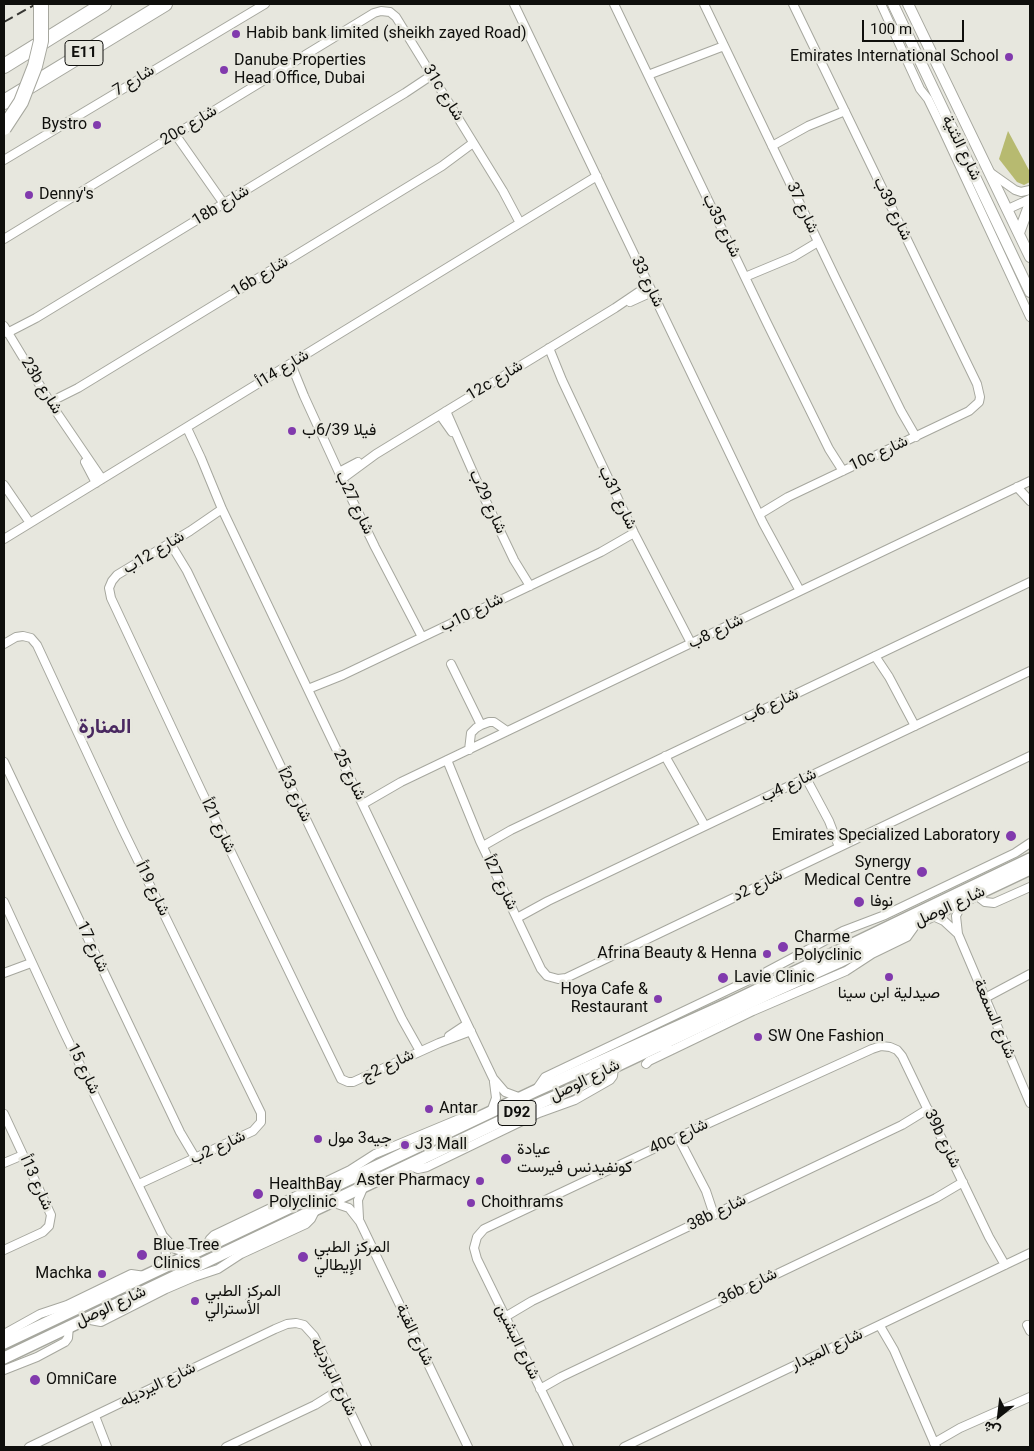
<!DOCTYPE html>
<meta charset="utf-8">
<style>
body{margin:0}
#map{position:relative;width:1034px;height:1451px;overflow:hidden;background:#e7e7de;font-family:Roboto,Vazirmatn,sans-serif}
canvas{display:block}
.frame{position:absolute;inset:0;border:5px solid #0f0f0c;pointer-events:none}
.north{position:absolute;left:974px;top:1391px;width:50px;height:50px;-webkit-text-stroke:4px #e7e7de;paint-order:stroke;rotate:209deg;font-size:14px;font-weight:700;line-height:20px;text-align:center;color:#0f0f0c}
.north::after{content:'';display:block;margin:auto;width:18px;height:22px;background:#0f0f0c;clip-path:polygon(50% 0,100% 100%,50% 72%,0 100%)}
.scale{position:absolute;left:862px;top:20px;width:102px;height:22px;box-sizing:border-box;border:2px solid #0f0f0c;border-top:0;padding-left:6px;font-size:15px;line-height:18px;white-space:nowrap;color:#0f0f0c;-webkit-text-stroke:4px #e7e7de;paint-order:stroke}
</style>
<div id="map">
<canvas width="1034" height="1451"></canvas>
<div class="frame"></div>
<div class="north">ش</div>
<div class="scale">100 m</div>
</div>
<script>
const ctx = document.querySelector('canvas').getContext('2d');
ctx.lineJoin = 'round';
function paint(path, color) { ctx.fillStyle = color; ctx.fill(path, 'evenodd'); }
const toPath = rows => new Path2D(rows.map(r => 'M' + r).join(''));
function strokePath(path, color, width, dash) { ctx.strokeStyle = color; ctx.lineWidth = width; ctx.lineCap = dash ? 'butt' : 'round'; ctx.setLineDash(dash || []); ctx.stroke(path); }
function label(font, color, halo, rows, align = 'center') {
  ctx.font = font + ' Roboto,Vazirmatn,sans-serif'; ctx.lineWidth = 5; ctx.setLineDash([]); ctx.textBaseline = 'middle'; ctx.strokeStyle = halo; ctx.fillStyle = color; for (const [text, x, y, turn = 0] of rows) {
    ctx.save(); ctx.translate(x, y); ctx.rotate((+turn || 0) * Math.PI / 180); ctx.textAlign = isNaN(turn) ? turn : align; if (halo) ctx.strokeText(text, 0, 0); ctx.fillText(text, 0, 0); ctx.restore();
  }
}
const green = toPath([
 [1008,131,1030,172,1030,182,1024,185,1017,182,999,159]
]);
const minor = toPath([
 [514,4,763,523,800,591],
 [614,4,766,321,829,449,843,471],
 [704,4,836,279,901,411,916,437],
 [881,4,920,89,928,99,943,130,1030,317],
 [648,75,724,46],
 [175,134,224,204],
 [772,146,808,126,845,111],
 [4,160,265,4],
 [991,173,1015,190,1021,192,1030,190],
 [1008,209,1030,199],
 [4,239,374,13,381,11,390,12,396,17,503,191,520,223],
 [745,277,793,257,818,242],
 [630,302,652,292],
 [4,326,53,407,102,479],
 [7,333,36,318,405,93,432,75],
 [549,348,562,380,634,533,691,643],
 [291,364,304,396,342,479,375,547,422,637],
 [50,402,78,388,442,166,473,143],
 [446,411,483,495,514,560,530,586],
 [440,415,452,432],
 [187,428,201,458,222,509,493,1078,505,1092,521,1098],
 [85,462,96,483],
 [339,472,358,462],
 [342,479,376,454,615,308,649,285],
 [4,485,30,523],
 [1017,487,1030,501],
 [222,509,190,531,117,575,112,581,109,588,111,598,201,790,341,1079,348,1082,353,1082,439,1043,471,1031],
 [760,514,788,497,969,411,979,402,980,397,977,384,793,4],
 [4,539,597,176],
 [170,543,187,571,402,1019,420,1051],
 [4,644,16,637,23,636,31,638,37,645,122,828,261,1113,261,1122,253,1131,139,1184],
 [875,656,889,677,915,726],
 [451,664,481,725],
 [308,689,343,675,601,552,634,533],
 [469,750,471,733,476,728,481,725,489,722,494,722,507,731],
 [665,756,705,826],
 [447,760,480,841,541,969,547,976,558,979,566,978,1030,756],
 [4,762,180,1132,196,1159],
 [806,778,829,821,839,847],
 [363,804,401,782,1030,481],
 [483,846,511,830,1030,582],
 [976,895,985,902,994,903,1030,887],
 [4,902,64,1032,163,1236,166,1254,159,1269],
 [963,902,956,916,958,934,1030,1103],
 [933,916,944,921,957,933],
 [517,918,548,901,1030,671],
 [4,973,31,963],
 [985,998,1030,974],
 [449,1036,467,1024],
 [659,1046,672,1050,753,1011,846,971,872,954,907,937,917,923],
 [646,1064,649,1061,672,1050],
 [536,1090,545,1077,766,972,843,931,885,915,1015,853,1030,843],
 [491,1112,496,1098,494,1082],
 [4,1114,51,1215,49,1226,43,1232,4,1250],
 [678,1137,706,1191,714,1215],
 [4,1163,23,1155],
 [408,1165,418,1169,427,1167,539,1113,575,1100,610,1080,613,1076,614,1067],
 [331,1202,349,1208,360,1222,468,1447],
 [359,1218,358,1200,364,1186],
 [164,1237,175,1249,192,1254],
 [206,1247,210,1239,214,1235,350,1170,375,1154,459,1119,475,1119],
 [505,1317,532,1301,902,1125,928,1109],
 [85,1319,101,1322,166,1289,194,1277,218,1269,241,1254,306,1224,311,1219,316,1209],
 [1027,1325,1030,1331],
 [880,1326,894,1350,936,1447],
 [4,1334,40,1314,67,1305,131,1274,145,1276],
 [4,1370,37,1357,65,1342,68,1338,69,1326],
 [540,1389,561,1377,936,1198,963,1182],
 [95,1416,107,1447],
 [934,1443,960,1428,1030,1397],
 [29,1447,275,1329,287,1324,296,1323,304,1325,314,1336,367,1447],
 [226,1447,315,1405,339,1390],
 [569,1447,477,1259,474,1248,477,1237,484,1229,683,1135,872,1049,881,1046,890,1047,897,1050,902,1056,989,1237,1005,1265],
 [624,1447,1030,1253]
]);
const secondary = toPath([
 [893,4,1030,292],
 [908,4,1030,257],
 [893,29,908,37],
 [1019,233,1030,203]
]);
const primary = toPath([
 [4,1343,535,1091,730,1003,1030,859],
 [4,1358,524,1110,579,1086,614,1067,768,994,839,962,918,922,1030,869]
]);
const motorway = toPath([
 [4,66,104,4],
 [4,102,165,4]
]);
const rail = toPath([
 [4,22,36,4]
]);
const motorwayBridge = toPath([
 [4,128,21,102,35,66,41,41,41,4]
]);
const markers = [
 [236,34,5,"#813aad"],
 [1009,57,5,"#813aad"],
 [224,70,5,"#813aad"],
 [97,125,5,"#813aad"],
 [29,195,5,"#813aad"],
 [292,431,5,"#813aad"],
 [1011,836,6,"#813aad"],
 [922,872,6,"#813aad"],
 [859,902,6,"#813aad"],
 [783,947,6,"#813aad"],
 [767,954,5,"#813aad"],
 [889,977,5,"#813aad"],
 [723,978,6,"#813aad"],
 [658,999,5,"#813aad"],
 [758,1037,5,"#813aad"],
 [429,1109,5,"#813aad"],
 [318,1139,5,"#813aad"],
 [405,1145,5,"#813aad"],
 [506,1159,6,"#813aad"],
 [480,1181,5,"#813aad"],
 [258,1194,6,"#813aad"],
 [471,1203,5,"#813aad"],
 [142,1255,6,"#813aad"],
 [303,1257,6,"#813aad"],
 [102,1274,5,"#813aad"],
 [195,1301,5,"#813aad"],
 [35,1380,6,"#813aad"]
];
const shields = [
 [84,53,38],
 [517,1113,38]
];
const shieldNames = [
 ["E11",84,53],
 ["D92",517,1113]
];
const poiNames = [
 ["Habib bank limited (sheikh zayed Road)",246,34],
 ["Emirates International School",999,57,"right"],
 ["Danube Properties",234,61],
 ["Head Office, Dubai",234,79],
 ["Bystro",87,125,"right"],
 ["Denny's",39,195],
 ["فيلا 6/39ب",302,431],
 ["Emirates Specialized Laboratory",1000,836,"right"],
 ["Synergy",911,863,"right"],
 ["Medical Centre",911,881,"right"],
 ["نوفا",870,902],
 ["Charme",794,938],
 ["Polyclinic",794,956],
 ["Afrina Beauty & Henna",757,954,"right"],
 ["Lavie Clinic",734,978],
 ["Hoya Cafe &",648,990,"right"],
 ["Restaurant",648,1008,"right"],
 ["صيدلية ابن سينا",889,994,"center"],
 ["SW One Fashion",768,1037],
 ["Antar",439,1109],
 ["جيه3 مول",328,1139],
 ["J3 Mall",415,1145],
 ["عيادة",517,1150],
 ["كونفيدنس فيرست",517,1168],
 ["Aster Pharmacy",470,1181,"right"],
 ["HealthBay",269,1185],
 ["Polyclinic",269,1203],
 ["Choithrams",481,1203],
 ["Blue Tree",153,1246],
 ["Clinics",153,1264],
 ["المركز الطبي",314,1248],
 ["الإيطالي",314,1266],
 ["Machka",92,1274,"right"],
 ["المركز الطبي",205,1292],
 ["الأسترالي",205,1310],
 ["OmniCare",46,1380]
];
const streetNames = [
 ["شارع 7",134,81,-31],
 ["31c شارع",443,93,58],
 ["20c شارع",189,126,-31],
 ["شارع الثنية",961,148,64],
 ["18b شارع",221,206,-31],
 ["شارع 37",802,208,65],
 ["شارع 39ب",892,209,64],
 ["شارع 35ب",721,226,64],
 ["16b شارع",260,277,-31],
 ["شارع 33",647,282,64],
 ["شارع 14أ",283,369,-31],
 ["12c شارع",495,381,-31],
 ["23b شارع",41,386,58],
 ["10c شارع",879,454,-25],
 ["شارع 31ب",617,498,64],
 ["شارع 29ب",487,502,65],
 ["شارع 27ب",354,503,64],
 ["شارع 12ب",154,553,-31],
 ["شارع 10ب",472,613,-26],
 ["شارع 8ب",716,632,-26],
 ["شارع 6ب",771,706,-25],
 ["شارع 25",349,775,64],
 ["شارع 4ب",789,786,-25],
 ["شارع 23أ",294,795,64],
 ["شارع 21أ",218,826,64],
 ["شارع 27أ",500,883,64],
 ["شارع 2د",758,886,-26],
 ["شارع 19أ",152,889,64],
 ["شارع الوصل",950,907,-25],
 ["شارع 17",92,947,65],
 ["شارع السمعة",994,1019,67],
 ["شارع 2ج",388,1066,-25],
 ["شارع 15",83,1069,64],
 ["شارع الوصل",585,1081,-26],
 ["40c شارع",679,1137,-25],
 ["39b شارع",942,1139,64],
 ["شارع 2ب",218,1148,-25],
 ["شارع 13أ",36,1183,66],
 ["38b شارع",717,1213,-26],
 ["36b شارع",748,1287,-26],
 ["شارع الوصل",111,1307,-25],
 ["شارع القبة",414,1335,64],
 ["شارع البشين",517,1342,64],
 ["شارع الميدار",827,1350,-25],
 ["شارع اليارديله",333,1377,64],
 ["شارع اليرديله",158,1385,-26]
];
const districtNames = [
 ["المنارة",105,728]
];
paint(green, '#b7ba70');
strokePath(minor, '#a6a79e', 10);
strokePath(secondary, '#a6a79e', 12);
strokePath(primary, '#a6a79e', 14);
strokePath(motorway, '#a6a79e', 16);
strokePath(minor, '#fff', 8);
strokePath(secondary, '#fff', 10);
strokePath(primary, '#fff', 11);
strokePath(motorway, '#fff', 14);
strokePath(rail, '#373733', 2, [10, 5]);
strokePath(motorwayBridge, '#a6a79e', 16, []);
strokePath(motorwayBridge, '#fff', 14);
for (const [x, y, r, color] of markers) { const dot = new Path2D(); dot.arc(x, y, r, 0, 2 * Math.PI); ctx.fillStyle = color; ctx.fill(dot); strokePath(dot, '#e7e7de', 2); }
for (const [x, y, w] of shields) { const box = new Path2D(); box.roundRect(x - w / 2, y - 12.5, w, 25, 4); ctx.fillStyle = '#e7e7de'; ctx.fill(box); strokePath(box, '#0f0f0c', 1); }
label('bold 15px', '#0f0f0c', null, shieldNames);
label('16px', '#0f0f0c', '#e7e7de', poiNames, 'left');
label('16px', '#0f0f0c', '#e7e7de', streetNames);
label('bold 21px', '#492860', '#e7e7de', districtNames);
</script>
